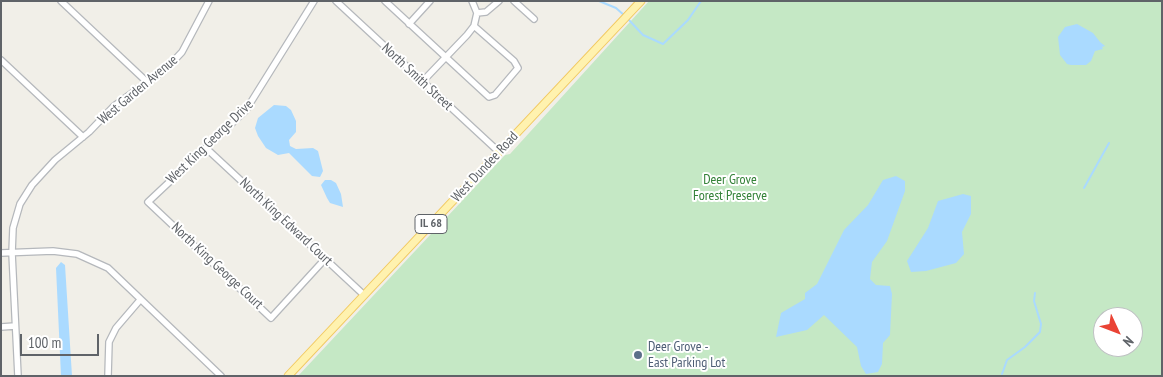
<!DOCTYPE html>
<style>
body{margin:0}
#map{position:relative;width:1163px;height:377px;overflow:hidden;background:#f1efe8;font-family:"PT Sans Narrow",sans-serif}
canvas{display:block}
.frame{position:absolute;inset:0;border:2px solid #5f6368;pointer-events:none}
.north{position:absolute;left:1093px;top:307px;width:50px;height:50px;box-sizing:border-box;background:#fff;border:1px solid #bfc1c3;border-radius:50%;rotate:133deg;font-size:14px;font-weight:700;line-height:20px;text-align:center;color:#5f6368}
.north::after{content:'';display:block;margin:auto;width:18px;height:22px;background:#ea4335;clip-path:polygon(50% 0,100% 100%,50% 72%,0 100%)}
.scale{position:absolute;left:20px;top:334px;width:79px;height:22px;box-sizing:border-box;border:2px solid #5f6368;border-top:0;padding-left:6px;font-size:15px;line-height:18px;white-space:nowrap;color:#5f6368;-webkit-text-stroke:4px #fff;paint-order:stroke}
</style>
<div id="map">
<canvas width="1163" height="377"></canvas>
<div class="frame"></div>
<div class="north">N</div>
<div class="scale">100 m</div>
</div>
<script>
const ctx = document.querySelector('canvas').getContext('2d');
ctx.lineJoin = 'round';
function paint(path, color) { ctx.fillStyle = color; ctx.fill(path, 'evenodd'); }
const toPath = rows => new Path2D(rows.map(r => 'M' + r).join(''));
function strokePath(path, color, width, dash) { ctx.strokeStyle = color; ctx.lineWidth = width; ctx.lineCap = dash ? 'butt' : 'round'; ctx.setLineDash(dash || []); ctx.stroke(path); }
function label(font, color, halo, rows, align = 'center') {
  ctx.font = font + ' "PT Sans Narrow",sans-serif'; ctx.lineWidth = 4; ctx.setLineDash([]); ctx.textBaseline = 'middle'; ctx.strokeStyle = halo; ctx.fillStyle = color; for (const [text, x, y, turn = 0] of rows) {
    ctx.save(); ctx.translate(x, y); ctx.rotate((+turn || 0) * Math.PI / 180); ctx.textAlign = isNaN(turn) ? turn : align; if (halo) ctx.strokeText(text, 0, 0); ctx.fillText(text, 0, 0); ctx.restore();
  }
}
const green = toPath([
 [649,1,1162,1,1162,376,298,376,505,155,510,154],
 [1103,317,1133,317,1133,347,1103,347]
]);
const water = toPath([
 [1077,24,1093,33,1100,42,1105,46,1102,47,1103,49,1095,51,1091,61,1086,65,1071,65,1067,64,1060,55,1058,37,1065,27],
 [274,105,286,106,291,110,296,121,296,132,289,140,290,146,296,149,313,148,318,151,323,171,320,177,312,176,289,153,278,155,266,148,258,136,255,128,258,118],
 [896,176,905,181,905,191,887,241,872,262,870,279,876,285,890,286,892,294,890,335,883,343,882,364,878,372,866,374,861,366,857,347,824,315,807,330,776,337,781,313,805,299,805,293,817,284,844,230,868,205,883,180],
 [325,180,331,180,336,183,341,194,343,207,330,203,327,198,321,185],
 [963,194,971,196,971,214,962,232,964,254,956,263,926,271,911,272,907,261,928,228,938,201],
 [61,262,65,265,72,376,61,376,56,268]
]);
const stream = toPath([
 [599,1,616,8,625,16],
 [628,19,643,35,663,44,688,20,701,1],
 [1084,188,1109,143],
 [1002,374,1007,360,1025,347,1040,332,1041,324,1034,301,1035,293]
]);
const minor = toPath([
 [61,1,147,82],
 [314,1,246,110,148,202,271,318,325,259],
 [336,1,499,152],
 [385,1,489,97,495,95,518,68,514,61,474,26],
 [472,1,477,13],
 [514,1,534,19],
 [477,13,486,12,499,1],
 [409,24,430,1],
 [1,60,83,137],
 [422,82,467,35,474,26,477,13],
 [207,149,364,295],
 [1,253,53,251,77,254,108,268,221,376],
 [1,327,15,326],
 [18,376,12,253,13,228,20,204,32,185,55,160,89,132,114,106,167,68,182,52,209,1],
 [108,376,109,342,116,328,140,300]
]);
const major = toPath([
 [288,376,641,1]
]);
const markers = [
 [638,355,5,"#5c6f8a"]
];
const shields = [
 [431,224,32]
];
const shieldNames = [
 ["IL 68",431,224]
];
const streetNames = [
 ["North Smith Street",417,77,43],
 ["West Garden Avenue",138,90,-40],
 ["West King George Drive",210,142,-44],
 ["West Dundee Road",485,167,-47],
 ["North King Edward Court",286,222,43],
 ["North King George Court",217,266,43]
];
const parkNames = [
 ["Deer Grove",730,180],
 ["Forest Preserve",730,196]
];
const serviceNames = [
 ["Deer Grove -",648,347],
 ["East Parking Lot",648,363]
];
paint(green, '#c5e8c5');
paint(water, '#aadaff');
strokePath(stream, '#aadaff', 2);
strokePath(minor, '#b5b8bc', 8);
strokePath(major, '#f2c960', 9);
strokePath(minor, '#fff', 5.5);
strokePath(major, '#fff2af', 7);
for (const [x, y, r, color] of markers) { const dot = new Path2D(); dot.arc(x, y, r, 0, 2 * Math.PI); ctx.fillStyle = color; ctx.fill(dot); strokePath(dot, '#fff', 2); }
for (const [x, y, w] of shields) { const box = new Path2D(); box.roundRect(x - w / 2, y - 9.5, w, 19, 4); ctx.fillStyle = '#fff'; ctx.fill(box); strokePath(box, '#5f6368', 1); }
label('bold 12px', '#5f6368', null, shieldNames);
label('14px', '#5f6368', '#fff', streetNames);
label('14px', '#348238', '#fff', parkNames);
label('14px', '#4e5e75', '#fff', serviceNames, 'left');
</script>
